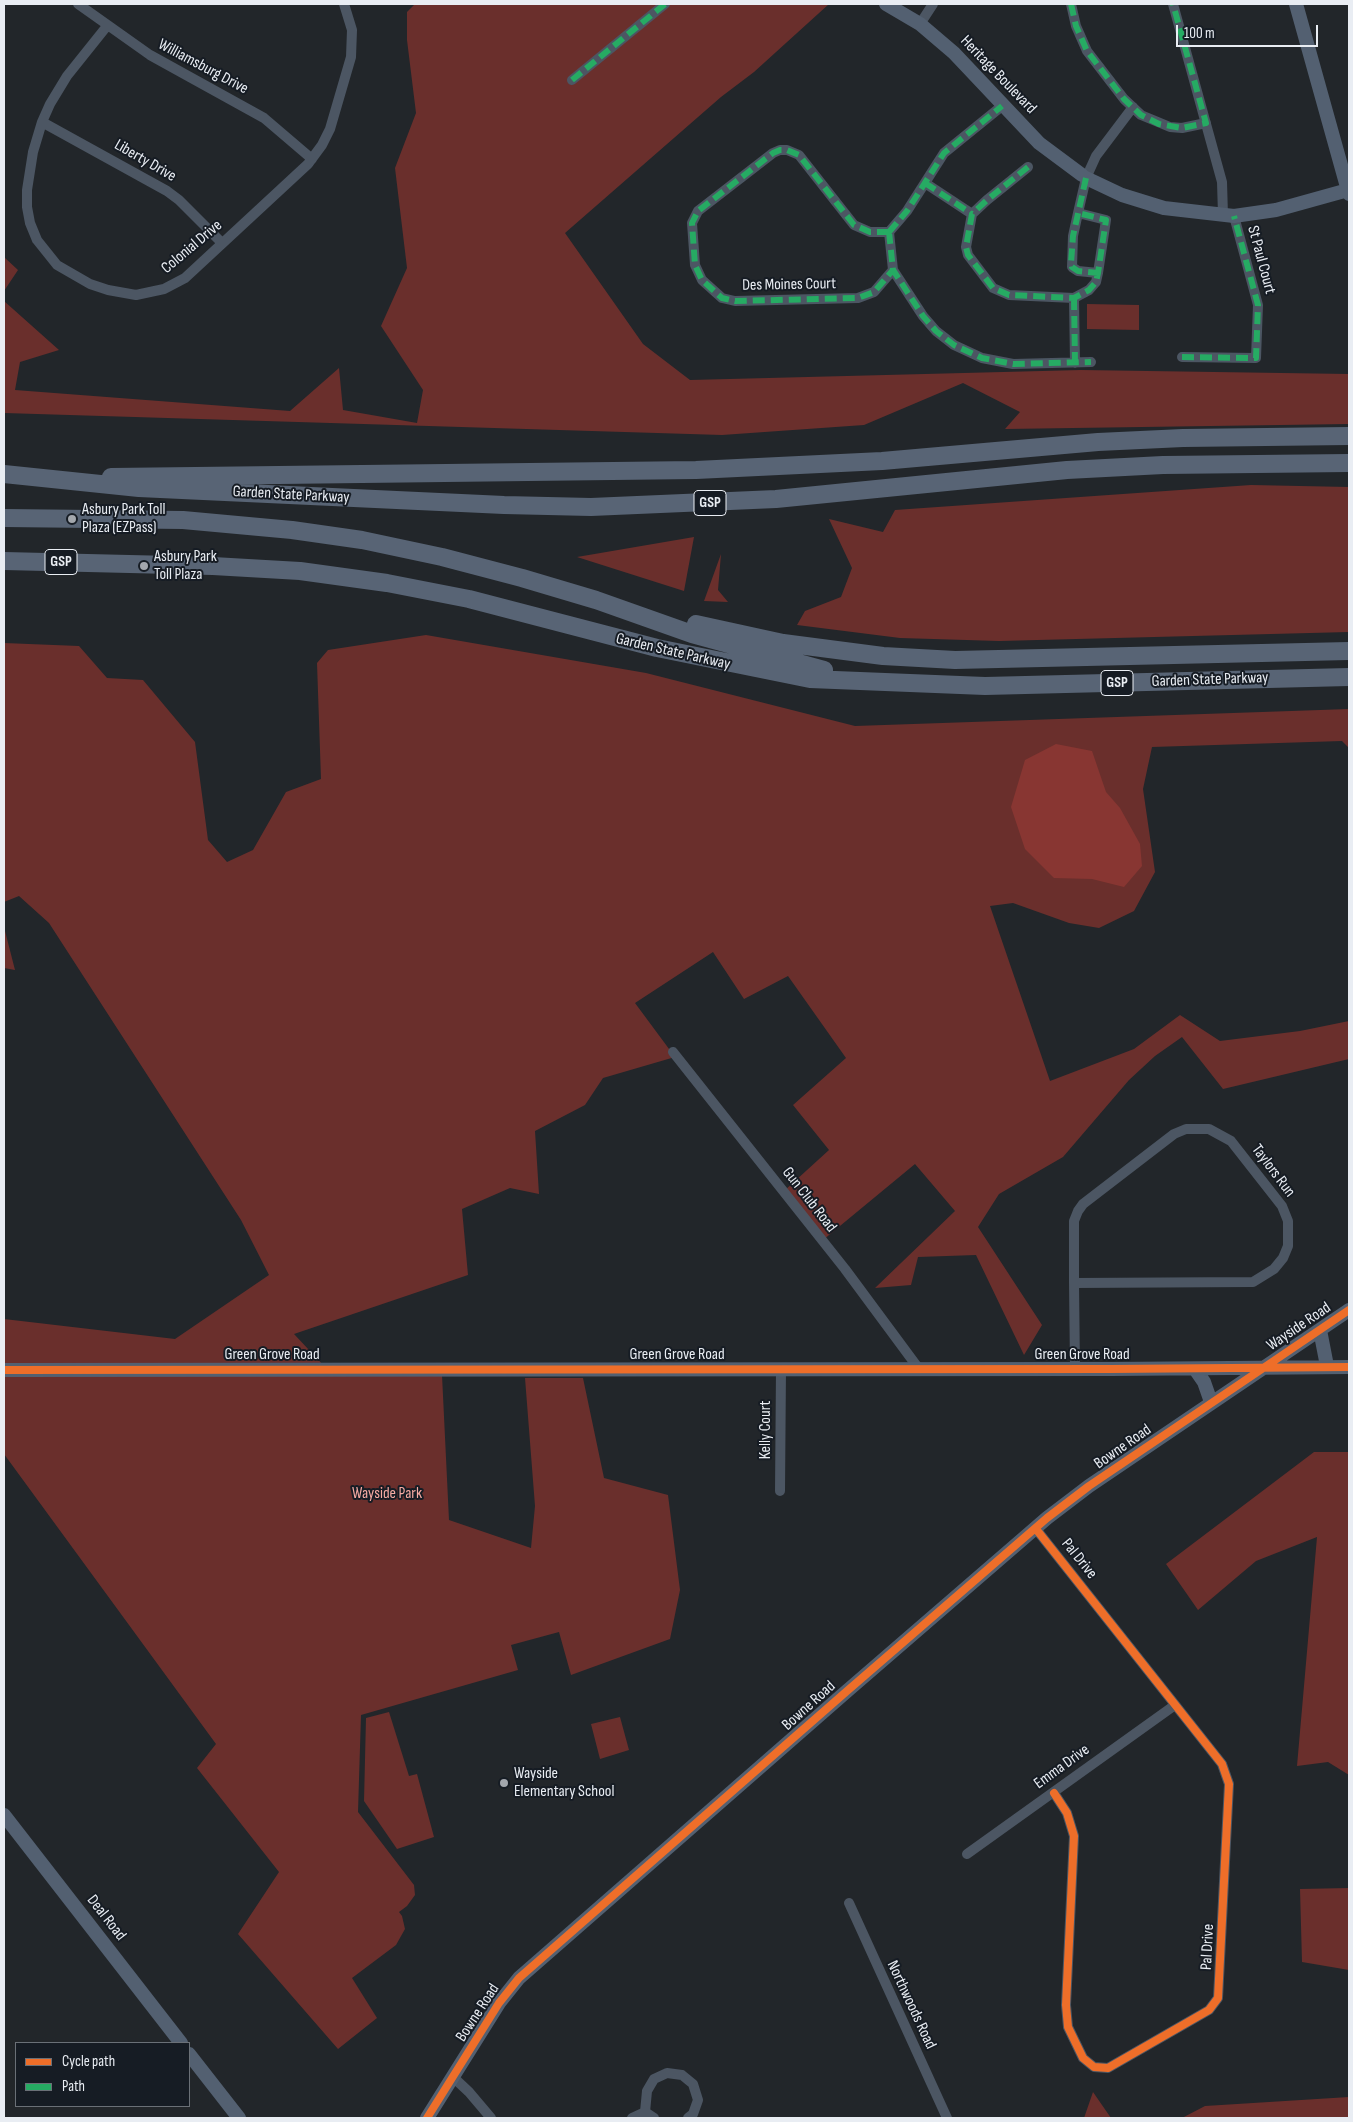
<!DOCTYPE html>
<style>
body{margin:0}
#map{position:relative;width:1353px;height:2122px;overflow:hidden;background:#22262a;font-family:"Sofia Sans Condensed",sans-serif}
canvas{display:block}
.frame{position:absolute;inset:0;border:5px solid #e9edf3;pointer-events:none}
.legend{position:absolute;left:15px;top:2042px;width:175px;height:65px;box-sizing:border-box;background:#161c24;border:1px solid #6a7077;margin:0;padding:6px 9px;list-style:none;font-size:15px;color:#e9edf3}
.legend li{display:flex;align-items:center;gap:10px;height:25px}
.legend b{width:25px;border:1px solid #6a7077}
.scale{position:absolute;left:1176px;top:25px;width:142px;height:22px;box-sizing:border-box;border:2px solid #e9edf3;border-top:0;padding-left:6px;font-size:15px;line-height:18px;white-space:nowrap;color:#e9edf3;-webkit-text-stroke:4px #161c24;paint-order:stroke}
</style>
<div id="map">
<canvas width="1353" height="2122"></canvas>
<div class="frame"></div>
<ul class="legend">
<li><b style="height:6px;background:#ee6e29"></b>Cycle path</li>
<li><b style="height:6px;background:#26ab63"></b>Path</li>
</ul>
<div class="scale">100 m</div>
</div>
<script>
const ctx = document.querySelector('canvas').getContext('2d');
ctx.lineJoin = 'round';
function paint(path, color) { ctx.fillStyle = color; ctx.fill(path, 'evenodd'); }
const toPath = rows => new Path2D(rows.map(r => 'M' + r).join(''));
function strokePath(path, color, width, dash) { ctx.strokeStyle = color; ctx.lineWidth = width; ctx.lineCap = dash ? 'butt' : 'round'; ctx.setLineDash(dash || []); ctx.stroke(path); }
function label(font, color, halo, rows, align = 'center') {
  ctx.font = font + ' "Sofia Sans Condensed",sans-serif'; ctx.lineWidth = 4; ctx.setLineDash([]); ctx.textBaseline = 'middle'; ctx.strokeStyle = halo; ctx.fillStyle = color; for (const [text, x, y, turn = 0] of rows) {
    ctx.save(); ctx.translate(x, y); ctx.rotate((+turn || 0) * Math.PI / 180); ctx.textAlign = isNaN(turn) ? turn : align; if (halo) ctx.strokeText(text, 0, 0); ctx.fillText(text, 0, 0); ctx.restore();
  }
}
const green = toPath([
 [415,4,829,4,754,72,721,97,565,233,643,344,690,380,1081,370,1349,374,1349,424,1005,429,1020,412,963,383,864,425,722,435,4,413,4,301,59,350,20,362,15,390,290,411,339,368,343,410,417,423,423,390,381,326,407,268,395,168,416,113,407,40,407,12],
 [4,257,18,270,4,291],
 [1087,304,1139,305,1139,330,1087,329],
 [1251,485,1349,487,1349,632,999,641,900,638,797,625,805,611,841,597,852,568,829,519,883,532,895,510],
 [694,537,684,591,577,557],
 [721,554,718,590,728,602,704,601],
 [426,635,646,673,855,726,1349,709,1349,748,1342,741,1152,747,1143,789,1155,872,1134,911,1099,928,1069,923,1013,903,990,906,1050,1081,1134,1049,1180,1015,1220,1041,1300,1031,1349,1021,1349,1059,1223,1089,1182,1037,1155,1056,1129,1080,1063,1157,999,1194,978,1227,1042,1325,1024,1355,976,1255,918,1257,911,1285,875,1288,955,1211,915,1164,823,1240,784,1191,829,1150,793,1105,846,1058,788,976,744,999,713,952,635,1003,675,1057,603,1078,585,1105,535,1131,539,1194,510,1188,462,1209,468,1275,294,1334,325,1367,442,1375,449,1520,531,1548,535,1506,525,1378,583,1378,604,1478,668,1495,680,1590,670,1639,571,1675,559,1632,511,1645,518,1670,361,1715,358,1812,414,1885,415,1895,407,1906,399,1912,402,1916,405,1929,396,1945,352,1978,377,2018,338,2049,238,1934,279,1872,197,1768,216,1744,4,1454,4,1319,175,1339,269,1275,241,1220,49,923,19,896,4,902,4,643,79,646,107,678,143,680,195,742,208,840,227,862,253,850,286,792,321,779,317,663,328,650],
 [4,927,15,970,4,968],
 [1314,1452,1349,1452,1349,1775,1328,1762,1297,1766,1317,1537,1256,1561,1198,1610,1166,1564],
 [389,1712,409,1776,417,1774,434,1837,397,1849,364,1801,366,1718],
 [620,1717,629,1750,600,1759,591,1724],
 [1349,1888,1349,1970,1302,1962,1300,1889],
 [1093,2092,1111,2118,1084,2118],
 [1349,2097,1349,2118,1182,2118,1205,2106]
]);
const water = toPath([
 [1056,744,1092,751,1106,792,1120,808,1140,844,1142,866,1124,887,1092,879,1054,878,1025,849,1011,807,1025,760]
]);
const street = toPath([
 [78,4,150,55,264,118,312,159],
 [1071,4,1076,26,1087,51,1124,99,1141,115,1170,127,1182,128,1206,123],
 [1173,4,1222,182,1223,215],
 [920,24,933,4],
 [107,26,67,76,50,104,42,122,33,152,27,190,27,207,30,223,37,240,57,265,90,284,108,290,136,295,164,289,185,278,308,164,322,145,330,129,351,57,352,30,344,4],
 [572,80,665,4],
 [42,122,167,191,179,200,222,243],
 [1028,167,987,200,972,214,966,247,968,255,993,288,1009,295,1074,298,1089,290,1096,282,1098,273,1106,220,1078,213],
 [925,183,972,214],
 [889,232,870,232,854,225,799,155,787,150,780,150,773,153,698,211,692,223,695,265,702,280,722,298,735,301,858,298,874,292,893,270],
 [889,232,893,270,923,316,936,331,954,345,982,358,1013,364,1091,362],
 [889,232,907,211,944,153,1002,106],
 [1098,273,1078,271,1072,267,1073,236,1078,213,1086,178,1096,156,1133,107],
 [1074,298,1075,363],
 [1182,357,1256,358,1258,305,1234,216],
 [673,1052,845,1269,919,1369],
 [1074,1283,1253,1282,1274,1269,1283,1258,1288,1246,1288,1221,1282,1206,1231,1141,1209,1129,1186,1129,1174,1134,1083,1204,1078,1211,1074,1221,1074,1283,1075,1368],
 [780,1491,781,1369],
 [1036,1529,1222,1764,1229,1784,1218,1998,1209,2010,1108,2068,1094,2067,1083,2058,1068,2027,1066,2005,1074,1836,1067,1813,1054,1793],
 [967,1854,1175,1705],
 [849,1903,947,2118],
 [453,2077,469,2092,491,2118],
 [632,2118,645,2112],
 [654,2118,645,2112,647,2091,654,2079,667,2073,682,2075,693,2084,698,2100,693,2114,688,2118]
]);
const secondary = toPath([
 [886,4,920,24,954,53,1039,143,1082,175],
 [1296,4,1349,194],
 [1086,178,1122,195,1164,208,1234,216,1276,210,1348,190],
 [1320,1330,1327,1366],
 [1195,1369,1204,1382,1211,1402],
 [4,1370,1111,1369,1349,1367],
 [4,1815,181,2043],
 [189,2054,239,2118],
 [427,2118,499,2003,519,1978,847,1691,1047,1518,1089,1486,1349,1310]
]);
const highway = toPath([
 [4,474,139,488,504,505,591,507,776,499,1067,470,1163,465,1349,463],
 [111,477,696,470,882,461,1098,442,1183,438,1349,436],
 [4,518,183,520,292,530,362,540,442,557,522,578,596,600,692,634,824,670],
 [4,561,213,566,300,571,387,583,469,599,657,648,810,679,985,686,1349,677],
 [696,624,783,643,883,656,955,660,1349,651]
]);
const quiet = toPath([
 [1071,4,1076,26,1087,51,1124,99,1141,115,1159,124,1182,128,1206,123,1173,4],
 [572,80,665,4],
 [1028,167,987,200,972,214,966,247,968,255,993,288,1009,295,1074,298,1089,290,1096,282,1098,273,1106,220,1078,213],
 [1086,178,1073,236,1071,263,1072,267,1078,271,1098,273],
 [925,183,972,214],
 [889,232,870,232,854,225,799,155,787,150,780,150,773,153,698,211,692,223,695,265,702,280,722,298,735,301,858,298,874,292,893,270],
 [889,232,893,270,923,316,936,331,954,345,982,358,1013,364,1091,362],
 [889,232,907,211,944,153,1002,106],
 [1074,298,1075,363],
 [1182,357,1256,358,1258,305,1234,216]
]);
const cycleway = toPath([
 [4,1370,1111,1369,1349,1367],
 [1036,1529,1222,1764,1229,1784,1218,1998,1209,2010,1108,2068,1094,2067,1083,2058,1068,2027,1066,2005,1074,1836,1067,1813,1054,1793],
 [427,2118,499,2003,519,1978,847,1691,1047,1518,1089,1486,1349,1310]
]);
const markers = [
 [72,519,5,"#a3a7ad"],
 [144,566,5,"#a3a7ad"],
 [504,1783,5,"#a3a7ad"]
];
const shields = [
 [710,503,32],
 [61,562,32],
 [1117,683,32]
];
const shieldNames = [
 ["GSP",710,503],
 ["GSP",61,562],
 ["GSP",1117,683]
];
const streetNames = [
 ["Williamsburg Drive",203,67,28],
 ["Heritage Boulevard",998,75,46],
 ["Liberty Drive",145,161,30],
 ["Colonial Drive",192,247,-40],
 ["St Paul Court",1261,260,75],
 ["Des Moines Court",789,285,-1],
 ["Garden State Parkway",291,495,3],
 ["Garden State Parkway",673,652,13],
 ["Garden State Parkway",1210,680,-2],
 ["Taylors Run",1273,1171,53],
 ["Gun Club Road",809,1200,52],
 ["Wayside Road",1299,1327,-34],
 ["Green Grove Road",272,1355],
 ["Green Grove Road",677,1355],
 ["Green Grove Road",1082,1355],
 ["Kelly Court",766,1430,-90],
 ["Bowne Road",1123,1447,-35],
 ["Pal Drive",1079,1559,51],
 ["Bowne Road",809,1706,-42],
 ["Emma Drive",1062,1767,-36],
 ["Deal Road",106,1918,52],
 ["Pal Drive",1208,1947,-87],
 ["Northwoods Road",911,2005,65],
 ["Bowne Road",478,2013,-57]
];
const poiNames = [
 ["Asbury Park Toll",82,510],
 ["Plaza (EZPass)",82,528],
 ["Asbury Park",154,557],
 ["Toll Plaza",154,575],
 ["Wayside",514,1774],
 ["Elementary School",514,1792]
];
const parkNames = [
 ["Wayside Park",387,1494]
];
paint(green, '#6a2f2c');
paint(water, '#883632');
strokePath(street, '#4c5663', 10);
strokePath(secondary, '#536071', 14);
strokePath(highway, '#586475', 18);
strokePath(quiet, '#26ab63', 6, [12, 6]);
strokePath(cycleway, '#ee6e29', 8);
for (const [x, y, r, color] of markers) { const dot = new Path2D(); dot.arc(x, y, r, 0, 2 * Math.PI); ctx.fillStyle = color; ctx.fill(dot); strokePath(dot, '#161c24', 2); }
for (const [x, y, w] of shields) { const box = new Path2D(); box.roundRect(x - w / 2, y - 12.5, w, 25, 4); ctx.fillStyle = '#161c24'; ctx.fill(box); strokePath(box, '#e9edf3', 1); }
label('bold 15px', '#e9edf3', null, shieldNames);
label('16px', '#e9edf3', '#161c24', streetNames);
label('16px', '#e9edf3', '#161c24', poiNames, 'left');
label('16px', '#f7aba3', '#161c24', parkNames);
</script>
